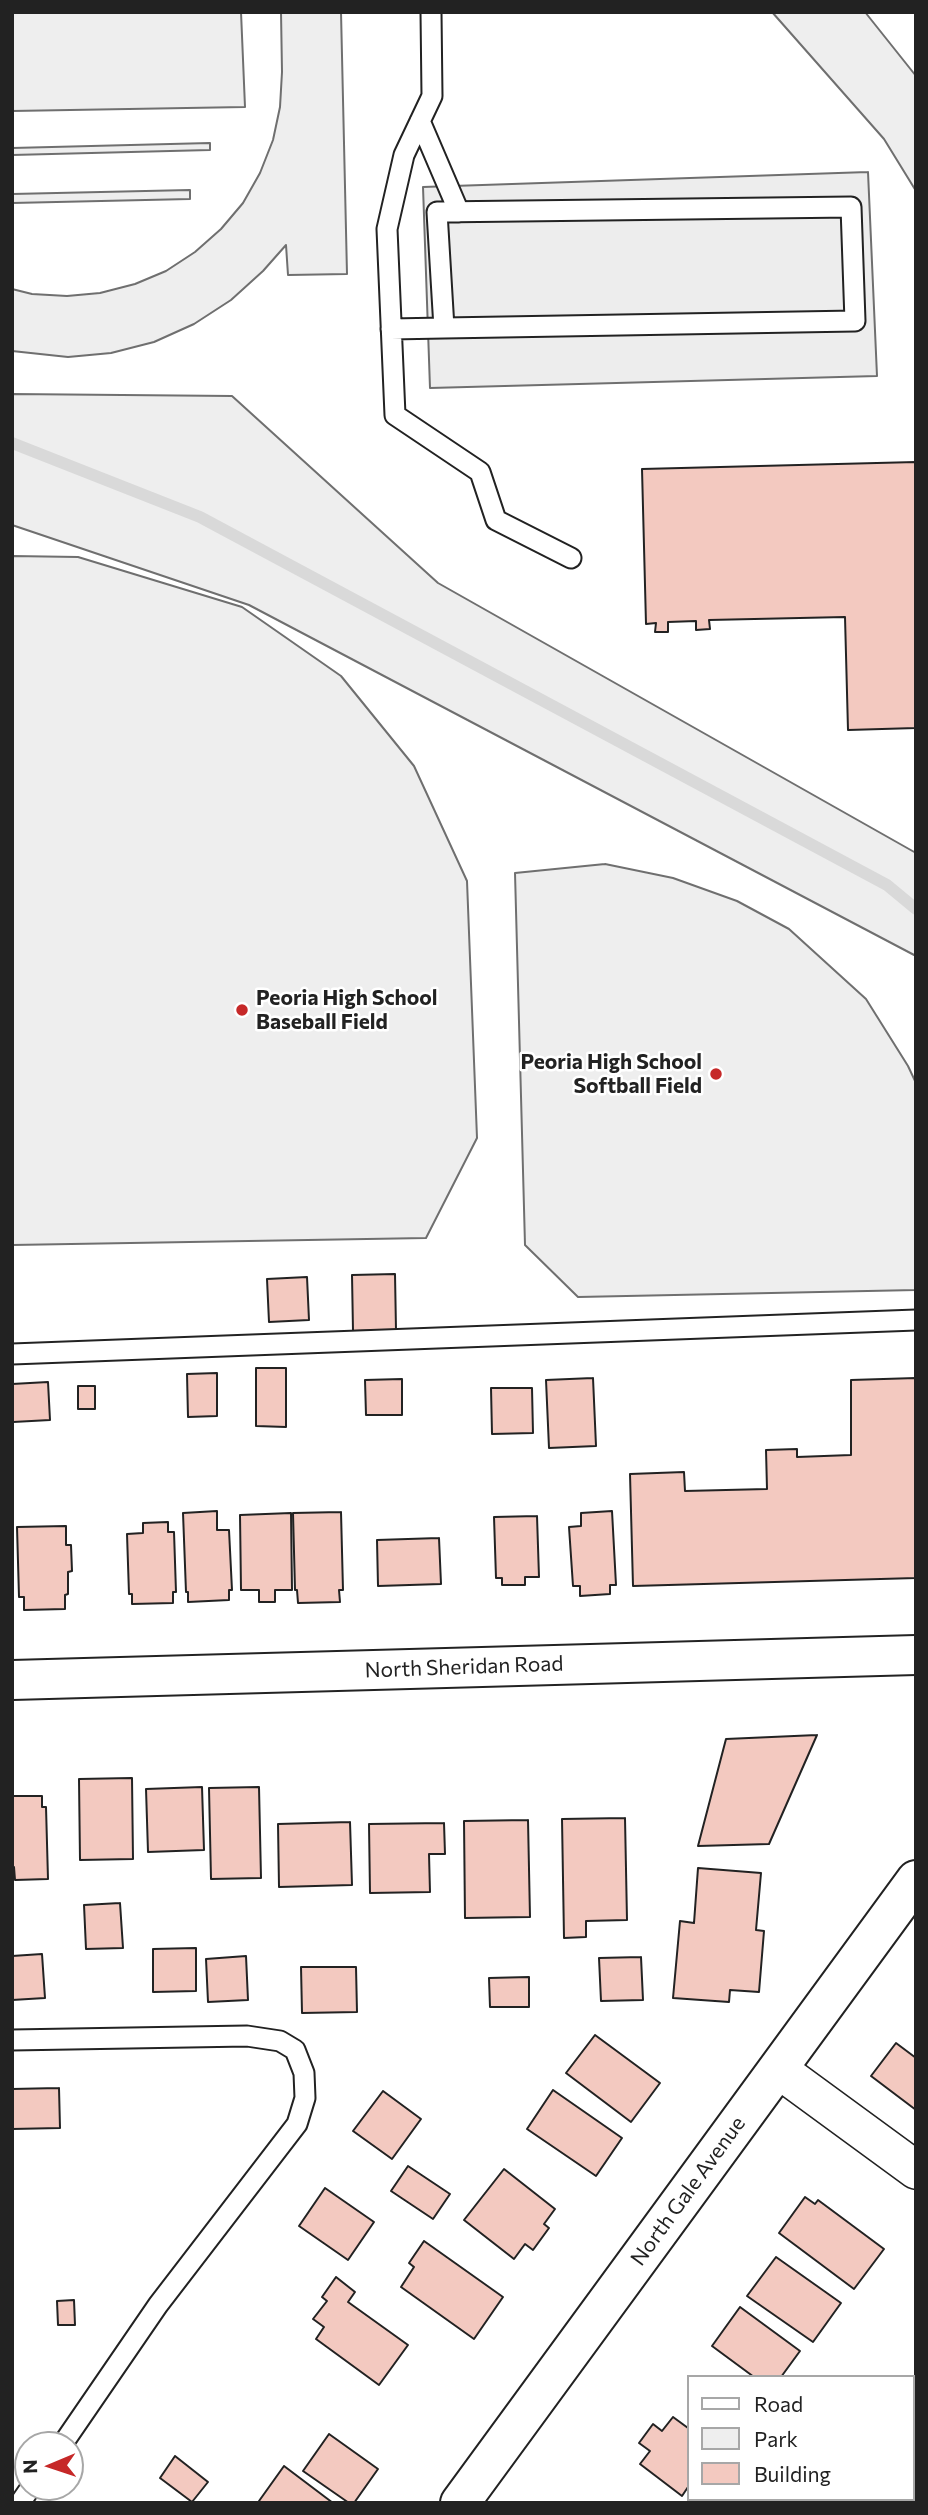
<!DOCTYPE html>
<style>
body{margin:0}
#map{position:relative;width:928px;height:2515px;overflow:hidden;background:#fff;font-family:Commissioner,sans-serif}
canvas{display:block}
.frame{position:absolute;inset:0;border:14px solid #222;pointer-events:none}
.legend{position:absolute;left:687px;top:2375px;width:228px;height:126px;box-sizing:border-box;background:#fff;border:2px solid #a7a7a7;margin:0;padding:9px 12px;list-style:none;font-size:21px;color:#222}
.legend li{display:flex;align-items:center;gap:14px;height:35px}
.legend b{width:35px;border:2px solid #a7a7a7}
.north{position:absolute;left:14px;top:2431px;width:70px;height:70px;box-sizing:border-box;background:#fff;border:2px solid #a7a7a7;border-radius:50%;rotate:268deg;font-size:19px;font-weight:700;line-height:28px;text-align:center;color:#222}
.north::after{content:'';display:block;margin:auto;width:24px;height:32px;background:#c62828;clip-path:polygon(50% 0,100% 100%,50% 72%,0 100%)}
</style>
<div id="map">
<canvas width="928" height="2515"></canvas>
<div class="frame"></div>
<ul class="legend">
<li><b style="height:9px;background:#fff"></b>Road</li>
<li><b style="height:19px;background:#eee"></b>Park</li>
<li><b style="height:19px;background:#f3c9c0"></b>Building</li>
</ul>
<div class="north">N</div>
</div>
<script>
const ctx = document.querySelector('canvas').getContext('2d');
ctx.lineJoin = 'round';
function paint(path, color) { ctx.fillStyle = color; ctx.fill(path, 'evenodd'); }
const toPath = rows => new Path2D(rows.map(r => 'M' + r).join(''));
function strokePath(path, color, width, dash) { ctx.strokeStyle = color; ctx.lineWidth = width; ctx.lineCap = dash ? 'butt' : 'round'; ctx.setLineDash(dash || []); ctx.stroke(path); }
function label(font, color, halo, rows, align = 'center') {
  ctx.font = font + ' Commissioner,sans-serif'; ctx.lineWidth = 5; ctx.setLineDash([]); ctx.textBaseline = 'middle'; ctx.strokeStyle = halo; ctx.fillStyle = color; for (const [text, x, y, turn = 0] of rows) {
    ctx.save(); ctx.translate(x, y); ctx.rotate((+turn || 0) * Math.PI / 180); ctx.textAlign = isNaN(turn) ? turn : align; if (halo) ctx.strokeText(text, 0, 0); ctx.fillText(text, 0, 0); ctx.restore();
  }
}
const green = toPath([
 [12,12,241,12,245,107,12,111,12,12],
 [281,12,341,12,347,274,288,275,286,245,263,271,231,300,194,324,154,342,111,353,68,357,12,351,12,289,32,294,67,296,100,293,135,284,166,271,195,252,221,229,243,203,260,173,273,140,280,107,282,72,281,12],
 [772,12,865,12,916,76,916,191,884,139,772,12],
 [210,143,210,150,12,155,12,148,210,143],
 [190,190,190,199,12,203,12,194,190,190],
 [12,394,232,396,438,583,916,853,916,956,249,605,12,525,12,394],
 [12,556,78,557,242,607,341,676,414,766,467,881,477,1138,426,1238,12,1245,12,556],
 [605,864,673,878,737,901,789,929,866,999,908,1066,916,1083,916,1290,578,1297,525,1245,515,873,605,864]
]);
const parking = toPath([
 [868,172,877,376,430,388,423,187,868,172]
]);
const stream = toPath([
 [12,443,200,517,887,885,916,909]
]);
const building = toPath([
 [916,462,916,728,848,730,845,617,709,620,710,629,696,630,696,621,668,622,668,632,655,632,656,623,646,624,642,469,916,462],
 [395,1274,396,1330,353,1331,352,1275,395,1274],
 [307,1277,309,1320,269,1322,267,1279,307,1277],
 [256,1368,286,1368,286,1427,256,1426,256,1368],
 [217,1373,217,1416,188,1417,187,1374,217,1373],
 [593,1378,596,1446,549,1448,546,1380,593,1378],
 [916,1378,916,1578,633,1586,630,1474,684,1472,685,1491,767,1489,766,1450,797,1449,797,1457,851,1455,851,1380,916,1378],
 [402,1379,402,1415,366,1415,365,1380,402,1379],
 [48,1382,50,1420,13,1422,12,1384,48,1382],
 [78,1386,95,1386,95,1409,78,1409,78,1386],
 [491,1388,532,1388,533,1433,492,1434,491,1388],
 [217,1511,217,1530,229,1530,232,1590,229,1590,229,1600,188,1602,188,1592,186,1592,183,1513,217,1511],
 [612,1511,616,1585,610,1585,610,1594,580,1596,580,1586,573,1586,569,1527,581,1526,581,1513,612,1511],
 [341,1512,343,1590,339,1590,340,1602,298,1603,297,1590,295,1590,293,1513,341,1512],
 [291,1513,292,1590,275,1590,275,1602,259,1602,259,1590,241,1590,240,1515,291,1513],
 [537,1516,539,1577,525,1577,525,1585,502,1585,502,1578,496,1578,494,1517,537,1516],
 [168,1522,168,1532,174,1532,176,1592,173,1592,173,1603,132,1604,132,1594,129,1594,127,1534,143,1533,143,1523,168,1522],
 [66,1526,66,1545,71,1545,72,1571,68,1572,68,1594,65,1595,65,1609,24,1610,24,1597,19,1597,17,1527,66,1526],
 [439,1538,441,1584,378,1586,377,1540,439,1538],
 [817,1735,769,1844,698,1846,726,1739,817,1735],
 [132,1778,133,1859,80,1860,79,1779,132,1778],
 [202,1787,204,1850,148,1852,146,1789,202,1787],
 [259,1787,261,1878,211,1879,209,1788,259,1787],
 [12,1796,42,1796,42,1807,46,1807,48,1879,15,1880,14,1867,12,1867,12,1796],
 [625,1818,627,1920,586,1921,586,1937,564,1938,562,1819,625,1818],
 [528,1820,530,1917,465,1918,464,1821,528,1820],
 [350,1822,352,1885,279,1887,278,1824,350,1822],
 [444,1823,445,1854,429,1854,430,1892,370,1893,369,1824,444,1823],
 [698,1868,761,1873,756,1930,764,1931,759,1992,730,1990,729,2002,673,1998,680,1921,694,1923,698,1868],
 [120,1903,123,1948,86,1949,84,1905,120,1903],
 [196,1948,196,1991,153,1992,153,1949,196,1948],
 [42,1954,45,1998,12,2000,12,1956,42,1954],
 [246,1956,248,2000,208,2002,206,1959,246,1956],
 [641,1957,643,2000,601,2001,599,1958,641,1957],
 [301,1967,356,1967,357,2012,302,2013,301,1967],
 [529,1977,529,2007,490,2007,489,1978,529,1977],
 [595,2035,660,2083,631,2122,566,2073,595,2035],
 [896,2043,916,2058,916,2110,871,2076,896,2043],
 [59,2088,60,2128,12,2129,12,2089,59,2088],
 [553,2090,622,2138,596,2176,527,2129,553,2090],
 [383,2091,421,2119,392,2159,353,2131,383,2091],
 [408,2166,450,2194,433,2219,391,2191,408,2166],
 [504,2169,555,2209,544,2224,549,2228,533,2250,525,2244,514,2259,464,2220,504,2169],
 [325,2188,374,2222,348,2260,299,2226,325,2188],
 [805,2197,815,2204,818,2200,884,2249,854,2289,779,2233,805,2197],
 [424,2241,503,2297,474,2339,401,2287,414,2267,409,2263,424,2241],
 [776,2257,841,2303,813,2342,747,2296,776,2257],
 [336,2277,355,2292,348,2302,408,2345,379,2385,316,2339,324,2327,313,2319,327,2301,322,2297,336,2277],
 [74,2300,75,2325,58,2325,57,2301,74,2300],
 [740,2307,800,2351,781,2377,754,2377,712,2346,740,2307],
 [673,2417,688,2428,688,2487,682,2496,640,2464,650,2451,639,2443,653,2424,662,2431,673,2417],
 [329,2434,378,2469,354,2503,349,2503,303,2471,329,2434],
 [175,2456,208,2482,192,2502,160,2478,175,2456],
 [284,2466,333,2503,262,2503,259,2501,284,2466]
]);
const lane = toPath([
 [431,12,432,96,404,155,387,229,395,415,480,472,496,520,571,558],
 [420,121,459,212],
 [391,329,444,328,855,321,851,207,437,212,444,328],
 [12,1354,916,1320],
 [12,2040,247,2036,280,2041,295,2050,304,2073,305,2098,297,2124,158,2305,62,2445],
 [912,2483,916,2479],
 [20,2503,31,2487],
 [897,2503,900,2499]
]);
const street = toPath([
 [778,2069,916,2170]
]);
const secondary = toPath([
 [12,1680,916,1655],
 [460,2503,916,1880]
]);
const markers = [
 [242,1010,7,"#c62828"],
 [716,1074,7,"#c62828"]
];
const poiNames = [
 ["Peoria High School",256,998],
 ["Baseball Field",256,1022],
 ["Peoria High School",702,1062,"right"],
 ["Softball Field",702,1086,"right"]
];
const streetNames = [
 ["North Sheridan Road",464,1667,-2],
 ["North Gale Avenue",688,2191,-54]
];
paint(green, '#eee');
strokePath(green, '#6f6f6f', 2);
paint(parking, '#ededed');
strokePath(parking, '#6f6f6f', 2);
strokePath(stream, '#d9d9d9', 12);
paint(building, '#f3c9c0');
strokePath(building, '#222', 2);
strokePath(lane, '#222', 23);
strokePath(street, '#222', 40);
strokePath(secondary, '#222', 42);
strokePath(lane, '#fff', 19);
strokePath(street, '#fff', 37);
strokePath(secondary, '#fff', 38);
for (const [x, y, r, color] of markers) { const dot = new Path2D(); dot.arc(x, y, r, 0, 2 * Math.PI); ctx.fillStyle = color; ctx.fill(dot); strokePath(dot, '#fff', 2.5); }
label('bold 21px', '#222', '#fff', poiNames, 'left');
label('21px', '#222', '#fff', streetNames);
</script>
